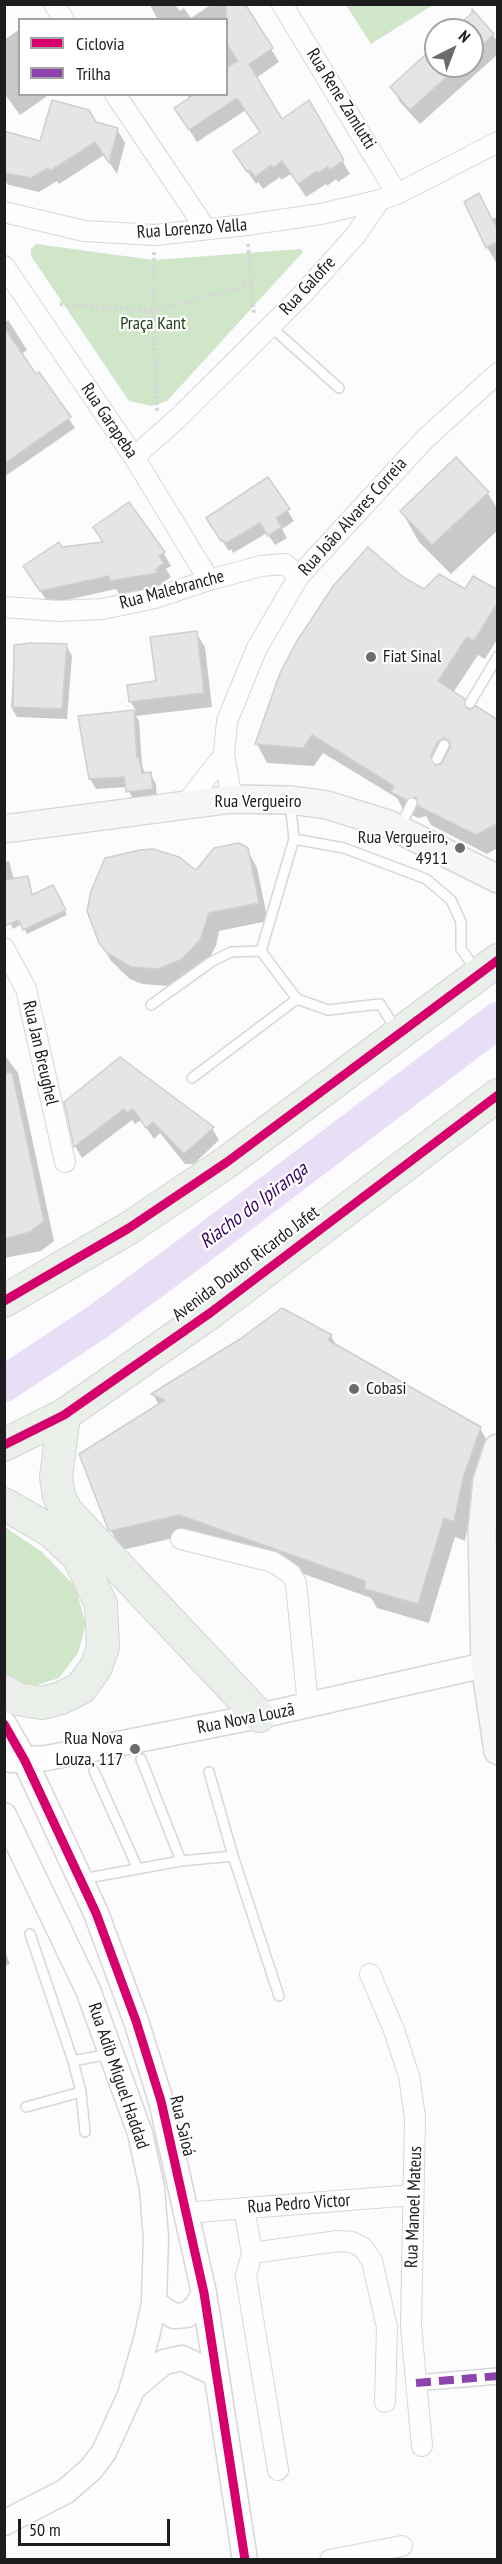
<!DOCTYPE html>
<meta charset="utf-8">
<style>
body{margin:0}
#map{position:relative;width:502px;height:2564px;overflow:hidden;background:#fcfbfd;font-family:"PT Sans Narrow",sans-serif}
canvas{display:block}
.frame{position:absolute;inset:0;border:6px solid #1d1c1e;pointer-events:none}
.legend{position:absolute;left:18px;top:18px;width:210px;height:78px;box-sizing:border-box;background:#fff;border:2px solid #a5a4a5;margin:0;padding:8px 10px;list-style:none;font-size:18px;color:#1d1c1e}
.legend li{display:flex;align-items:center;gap:12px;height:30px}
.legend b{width:30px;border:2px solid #a5a4a5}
.north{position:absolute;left:424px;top:18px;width:60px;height:60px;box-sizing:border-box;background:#fff;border:2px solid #a5a4a5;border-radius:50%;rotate:42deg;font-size:16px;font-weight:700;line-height:24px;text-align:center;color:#1d1c1e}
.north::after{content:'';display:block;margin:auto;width:21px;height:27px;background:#6b6a6c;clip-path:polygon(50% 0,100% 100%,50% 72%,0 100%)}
.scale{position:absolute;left:18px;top:2519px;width:152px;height:27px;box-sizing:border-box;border:3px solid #1d1c1e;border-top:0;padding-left:8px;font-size:18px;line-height:21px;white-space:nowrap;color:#1d1c1e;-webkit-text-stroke:4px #fff;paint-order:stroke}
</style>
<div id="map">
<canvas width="502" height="2564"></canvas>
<div class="frame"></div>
<ul class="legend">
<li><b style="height:8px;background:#d6006c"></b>Ciclovia</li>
<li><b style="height:8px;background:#8e44ad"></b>Trilha</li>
</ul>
<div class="north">N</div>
<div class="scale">50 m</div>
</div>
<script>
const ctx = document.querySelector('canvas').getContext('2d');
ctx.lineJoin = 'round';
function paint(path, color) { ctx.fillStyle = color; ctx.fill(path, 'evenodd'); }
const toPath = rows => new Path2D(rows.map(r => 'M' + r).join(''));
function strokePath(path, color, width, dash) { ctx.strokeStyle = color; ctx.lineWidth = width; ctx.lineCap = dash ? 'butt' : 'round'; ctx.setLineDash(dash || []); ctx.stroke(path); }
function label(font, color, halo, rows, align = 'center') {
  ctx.font = font + ' "PT Sans Narrow",sans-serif'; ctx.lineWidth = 4.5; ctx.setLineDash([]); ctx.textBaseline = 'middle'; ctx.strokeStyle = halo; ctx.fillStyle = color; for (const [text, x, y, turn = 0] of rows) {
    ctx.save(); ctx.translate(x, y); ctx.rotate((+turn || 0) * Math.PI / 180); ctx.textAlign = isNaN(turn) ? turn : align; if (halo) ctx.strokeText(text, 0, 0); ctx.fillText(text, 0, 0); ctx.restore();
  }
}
const green = toPath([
 [346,5,433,5,371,44],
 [36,244,154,260,301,249,303,252,167,401,151,406,129,401,31,256,31,249],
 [5,1527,42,1552,75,1586,86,1624,78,1653,59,1678,31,1687,9,1680,5,1675]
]);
const shadow = toPath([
 [174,4,180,11,184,8,191,18,212,4,243,4,279,62,256,78,282,121,309,103,350,174,338,182,336,179,327,186,326,184,306,197,291,174,281,180,280,177,263,189,258,182,256,184,243,165,262,133,246,110,197,142,184,122,190,99,188,96,226,94,226,20,158,20,150,5],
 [474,13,493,35,498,43,498,54,420,124,400,102,392,87,436,47,436,66,472,66,472,30,455,30],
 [20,29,20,94,50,94,20,115,4,93,4,40],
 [117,129,125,143,117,174,104,155,59,184,57,181,39,192,9,185,4,181,4,132,42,142],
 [498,217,498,261,496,262,487,247,491,219],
 [8,320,27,350,4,368,4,323],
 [39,374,75,428,4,477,4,392],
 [268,479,294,521,282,529,287,538,275,545,267,533,233,553,231,549,229,551,214,529],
 [487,492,498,510,498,530,451,574,419,542,402,512],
 [61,548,163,552,171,566,166,569,171,577,162,583,164,586,119,594,116,589,49,604,33,580],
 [402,578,425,591,498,592,498,638,485,659,478,655,453,693,463,700,470,712,498,722,498,848,487,854,431,825,426,816,418,818,404,811,397,798,323,753,314,766,267,763,257,744,282,673],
 [196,633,205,647,212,707,136,716,139,721,142,765,145,774,150,774,156,784,157,798,134,801,127,787,96,789,90,779,79,718,136,711,130,701,157,683],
 [66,645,72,656,67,719,17,717,11,707,15,646],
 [247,849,257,868,268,921,219,931,216,946,203,969,193,977,169,986,142,984,130,979,111,961,94,930,89,911,196,872],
 [9,861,14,880,27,877,33,897,53,887,67,915,27,934,22,924,13,929,4,910,4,862],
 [4,1054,18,1073,54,1241,41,1251,4,1258],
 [120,1058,212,1128,219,1140,194,1164,185,1164,160,1133,154,1139,141,1120,135,1124,132,1120,82,1158,75,1146,65,1102],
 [331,1336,337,1346,480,1428,491,1448,473,1498,465,1541,455,1537,429,1623,377,1608,371,1598,191,1534,122,1550,111,1531,159,1405,153,1394],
 [4,1949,10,1964,4,1966]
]);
const river = toPath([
 [4,1384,96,1323,184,1258,498,1020]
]);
const building = toPath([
 [226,4,245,4,273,48,249,64,282,119,309,100,344,160,330,170,328,167,318,173,317,171,298,184,282,161,273,168,271,165,255,177,250,170,247,172,233,151,260,132,237,98,189,130,174,108,195,94,226,94,226,68,238,61,226,43,226,4],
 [472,9,494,34,472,54,472,30,453,30,472,13,472,9],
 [436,45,436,66,459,66,410,110,390,87,436,45],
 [52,100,89,110,96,122,118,128,109,163,95,142,50,171,48,168,31,178,4,173,4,131,40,141,52,100],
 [479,193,498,231,498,242,486,248,464,202,479,193],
 [4,327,36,374,39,372,71,417,4,464,4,327],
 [456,457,489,492,432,545,400,511,456,457],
 [268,477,290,509,276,518,282,527,268,536,260,523,226,543,223,540,221,541,206,518,268,477],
 [129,502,165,552,159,556,164,563,156,569,158,573,110,581,109,576,40,591,23,566,59,542,62,547,103,542,93,527,129,502],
 [368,547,403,577,424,589,439,574,465,589,473,576,498,590,498,602,474,641,467,637,438,681,465,699,466,708,470,710,476,706,498,720,498,823,476,835,418,806,416,797,406,800,391,792,394,786,312,735,303,748,255,744,280,673,297,641,334,585,368,547],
 [444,738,450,742,450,748,441,764,435,765,431,756,438,741,444,738],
 [197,631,204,693,129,702,127,685,156,681,150,637,197,631],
 [31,643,67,644,62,709,13,707,14,645,31,643],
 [134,710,137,758,139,758,142,773,151,772,153,789,126,792,124,777,89,779,78,716,134,710],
 [239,843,248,848,259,903,209,913,200,940,182,959,158,969,131,967,107,953,99,943,87,911,91,891,105,858,140,850,153,849,179,857,196,870,214,848,239,843],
 [28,876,32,895,53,885,66,910,23,930,19,920,4,926,4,880,28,876],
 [120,1057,214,1127,184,1154,153,1122,146,1128,133,1109,127,1113,124,1109,74,1147,64,1102,120,1057],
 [12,1072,44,1221,30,1232,4,1239,4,1073,12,1072],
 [282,1308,332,1335,328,1340,481,1427,463,1478,454,1522,444,1518,418,1604,365,1589,365,1581,179,1515,110,1531,108,1529,79,1454,165,1400,151,1394,240,1339,282,1308]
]);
const path = toPath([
 [248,244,254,315],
 [154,252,153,311,157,412],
 [60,304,153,311,252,284]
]);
const service = toPath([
 [270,326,339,388],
 [470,703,498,656],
 [437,759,444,745],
 [290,802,294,839,261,951,297,999,328,1010,380,1004,396,1029],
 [400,827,412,803],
 [294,839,344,848,426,879,451,900,461,922,461,949,477,971],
 [151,1005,211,962,231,952,261,951],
 [192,1078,297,999],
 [141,1759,181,1861],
 [94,1771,138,1869],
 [209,1772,233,1856],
 [82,1879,181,1861,233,1856,279,1996],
 [30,1934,73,2061,109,2054],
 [73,2061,81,2092,85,2132],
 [26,2107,81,2092]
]);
const pedestrian = toPath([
 [416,2383,498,2376]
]);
const minor = toPath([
 [54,4,64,20],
 [282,4,397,194],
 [115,94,206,229],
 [4,212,84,231,155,235,246,225,321,214,380,200,397,194,498,142],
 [4,266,134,457,209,580],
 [134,457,178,418,298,299,355,236,380,200],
 [4,607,58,611,102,609,155,598,209,580,261,566,285,564,299,576],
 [232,799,224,755,227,721,257,648,299,576,425,439,498,373],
 [185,805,224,755],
 [4,948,26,989,65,1162],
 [181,1539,273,1562,291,1574,296,1583,308,1706],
 [370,1974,394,2030,409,2076,415,2117,411,2326,422,2446],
 [244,2208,252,2253],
 [184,2213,413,2195],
 [278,2470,246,2276,252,2253,338,2241,352,2242,363,2248,372,2261,387,2327,385,2402],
 [330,2560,402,2546]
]);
const tertiary = toPath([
 [4,1724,25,1761,96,1913,136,2021,161,2101,204,2293,245,2560],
 [10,1760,47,1758,259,1716,485,1665],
 [4,1815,88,1990,140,2133,152,2188,156,2238,154,2303,147,2336,130,2395,104,2452,91,2469,66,2491,4,2523],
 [154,2303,174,2316,187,2315,197,2306,204,2293],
 [132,2389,164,2362,182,2358,216,2374]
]);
const secondary = toPath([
 [4,829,232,799,290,800,327,805,388,824,498,879],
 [498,1448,487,1481,482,1530,485,1665,498,1751]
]);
const primary = toPath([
 [4,1301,129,1228,227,1162,498,960],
 [64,1415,56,1477,59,1496,67,1512,259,1716],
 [4,1445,64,1415,210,1313,498,1095],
 [4,1504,51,1531,92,1570],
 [4,1691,17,1699,42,1703,61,1698,81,1688,96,1667,103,1647,101,1604,78,1556]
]);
const quiet = toPath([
 [416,2383,498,2376]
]);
const cycleway = toPath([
 [4,1301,129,1228,227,1162,498,960],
 [4,1445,64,1415,210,1313,498,1095],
 [4,1724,25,1761,96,1913,136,2021,161,2101,204,2293,245,2560]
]);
const markers = [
 [371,657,6,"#6b6a6c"],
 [460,848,6,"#6b6a6c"],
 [354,1389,6,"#6b6a6c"],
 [135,1749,6,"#6b6a6c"]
];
const streetNames = [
 ["Rua Rene Zamlutti",341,99,58],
 ["Rua Lorenzo Valla",192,229,-4],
 ["Rua Galofre",308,286,-47],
 ["Rua Garapeba",109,421,56],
 ["Rua João Alvares Correia",353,517,-48],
 ["Rua Malebranche",172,590,-15],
 ["Rua Vergueiro",258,802],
 ["Rua Jan Breughel",40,1053,77],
 ["Avenida Doutor Ricardo Jafet",246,1264,-37],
 ["Rua Nova Louzã",246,1719,-11],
 ["Rua Adib Miguel Haddad",118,2076,71],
 ["Rua Saioá",182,2126,77],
 ["Rua Pedro Victor",299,2204,-4],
 ["Rua Manoel Mateus",414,2207,-88]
];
const parkNames = [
 ["Praça Kant",153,324]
];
const poiNames = [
 ["Fiat Sinal",383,657],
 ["Rua Vergueiro,",448,838,"right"],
 ["4911",448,859,"right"],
 ["Cobasi",366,1389],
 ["Rua Nova",123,1739,"right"],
 ["Louza, 117",123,1760,"right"]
];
const waterNames = [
 ["Riacho do Ipiranga",254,1206,-37]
];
paint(green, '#cfe6c9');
paint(shadow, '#0003');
strokePath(river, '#e8dff6', 36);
paint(building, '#e5e4e6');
strokePath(building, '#cfced0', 1.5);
strokePath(service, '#d7d7d8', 12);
strokePath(pedestrian, '#d7d7d8', 18);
strokePath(minor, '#d7d7d8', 22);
strokePath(tertiary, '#d7d7d8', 27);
strokePath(secondary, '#d7d7d8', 30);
strokePath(primary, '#d6d4d6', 34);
strokePath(path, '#d7d6d8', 4, [3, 3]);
strokePath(service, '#fffeff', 9);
strokePath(pedestrian, '#fffeff', 15);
strokePath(minor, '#fffeff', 20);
strokePath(tertiary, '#fffeff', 24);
strokePath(secondary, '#f4f7f4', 27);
strokePath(primary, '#eaefe9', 32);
strokePath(quiet, '#8e44ad', 8, [15, 8]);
strokePath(cycleway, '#d6006c', 9);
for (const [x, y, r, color] of markers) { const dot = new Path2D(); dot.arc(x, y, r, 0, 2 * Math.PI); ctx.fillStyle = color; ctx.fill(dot); strokePath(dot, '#fff', 2); }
label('18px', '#1d1c1e', '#fff', streetNames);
label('18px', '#1f4415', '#fff', parkNames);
label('18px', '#1d1c1e', '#fff', poiNames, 'left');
label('italic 20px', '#3b0664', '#fff', waterNames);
</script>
